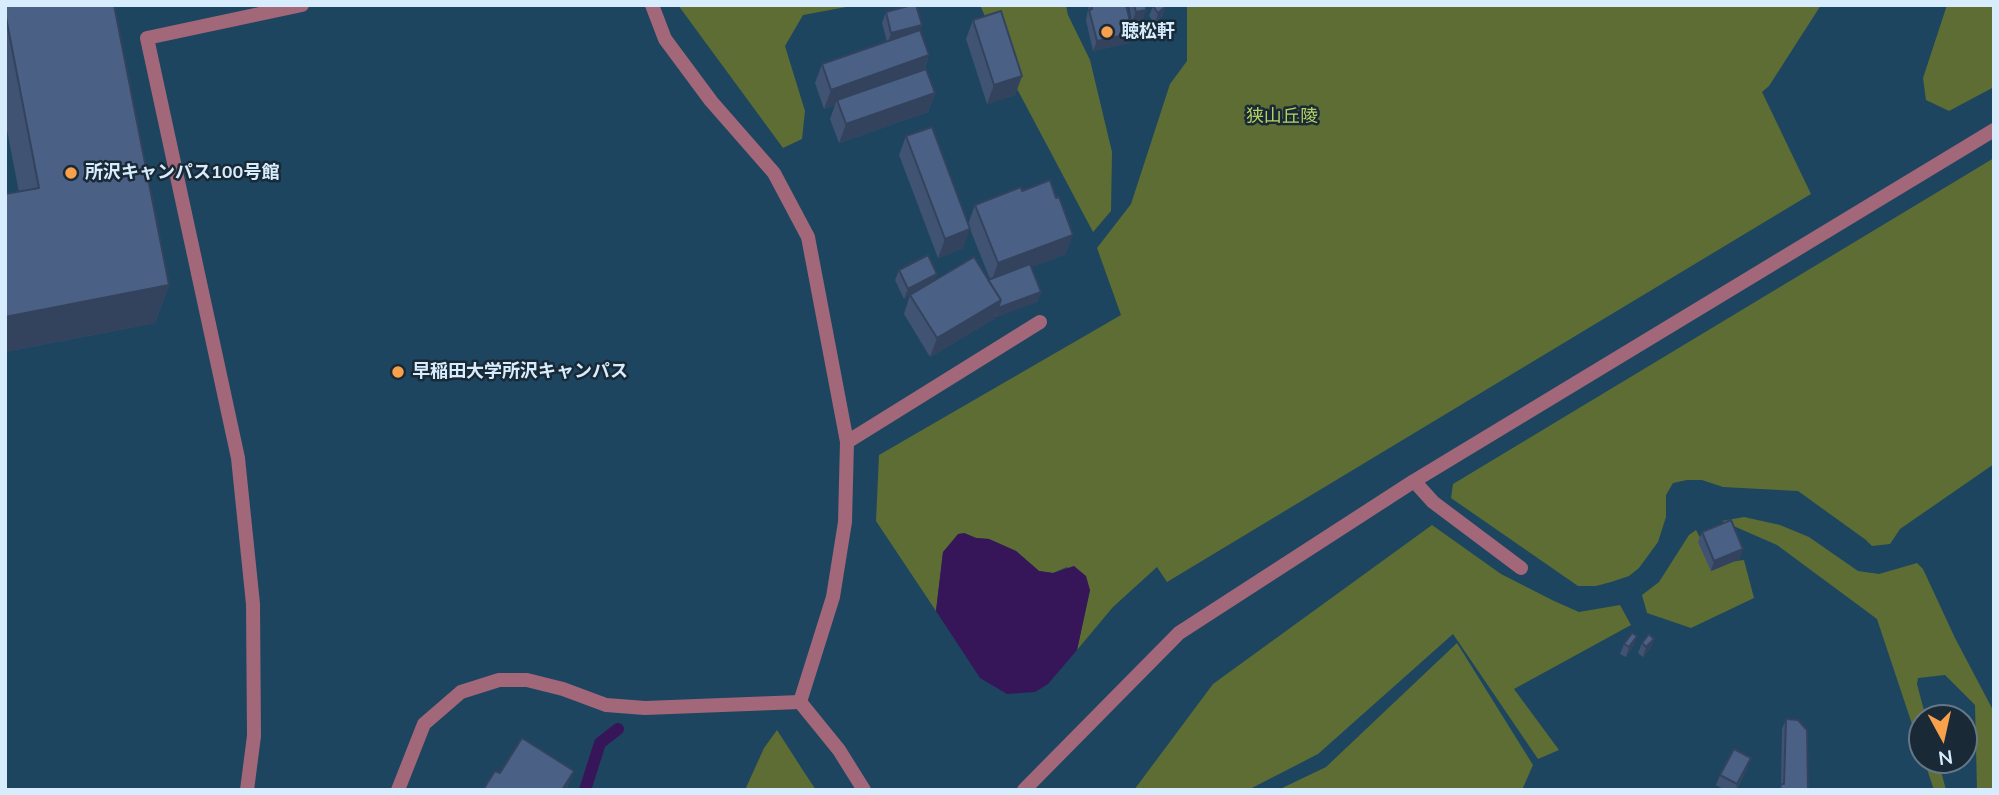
<!DOCTYPE html>
<meta charset="utf-8">
<style>
body{margin:0}
#map{position:relative;width:1999px;height:795px;overflow:hidden;background:#1d4560;font-family:Mulish,sans-serif}
canvas{display:block}
.frame{position:absolute;inset:0;border:7px solid #d7edfe;pointer-events:none}
.north{position:absolute;left:1908px;top:704px;width:70px;height:70px;box-sizing:border-box;background:#192936;border:2px solid #657786;border-radius:50%;rotate:172deg;font-size:19px;font-weight:700;line-height:28px;text-align:center;color:#d7edfe}
.north::after{content:'';display:block;margin:auto;width:24px;height:32px;background:#f8a04b;clip-path:polygon(50% 0,100% 100%,50% 72%,0 100%)}
</style>
<div id="map">
<canvas width="1999" height="795"></canvas>
<div class="frame"></div>
<div class="north">N</div>
</div>
<script>
const ctx = document.querySelector('canvas').getContext('2d');
ctx.lineJoin = 'round';
function paint(path, color) { ctx.fillStyle = color; ctx.fill(path, 'evenodd'); }
const toPath = rows => new Path2D(rows.map(r => 'M' + r).join(''));
function strokePath(path, color, width, dash) { ctx.strokeStyle = color; ctx.lineWidth = width; ctx.lineCap = dash ? 'butt' : 'round'; ctx.setLineDash(dash || []); ctx.stroke(path); }
function label(font, color, halo, rows, align = 'center') {
  ctx.font = font + ' Mulish,"Noto Sans JP",sans-serif'; ctx.lineWidth = 5; ctx.setLineDash([]); ctx.textBaseline = 'middle'; ctx.strokeStyle = halo; ctx.fillStyle = color; for (const [text, x, y, turn = 0] of rows) {
    ctx.save(); ctx.translate(x, y); ctx.rotate((+turn || 0) * Math.PI / 180); ctx.textAlign = isNaN(turn) ? turn : align; if (halo) ctx.strokeText(text, 0, 0); ctx.fillText(text, 0, 0); ctx.restore();
  }
}
const green = toPath([
 [678,5,857,5,803,15,785,46,805,111,802,139,783,148],
 [980,5,1066,5,1068,15,1090,60,1112,152,1111,211,1093,232,1015,85],
 [1187,5,1821,5,1769,86,1762,92,1811,194,1167,582,1157,567,1113,607,1077,650,1090,590,1067,567,1053,573,1039,571,1016,551,989,539,976,538,964,533,943,552,936,611,876,521,879,455,1121,315,1097,248,1131,204,1170,84,1187,61],
 [1947,5,1994,5,1994,87,1949,111,1926,100,1923,78],
 [1994,158,1994,464,1900,529,1890,544,1872,546,1866,540,1798,491,1723,487,1702,480,1687,480,1673,483,1666,495,1666,517,1658,542,1639,568,1629,576,1611,582,1596,586,1578,586,1451,498,1453,484],
 [1744,517,1780,525,1809,537,1858,571,1879,574,1917,563,1923,569,1955,638,1994,712,1993,790,1977,790,1975,705,1945,675,1918,678,1917,684,1926,718,1922,718,1922,754,1877,619,1777,545,1722,521],
 [1432,525,1501,574,1554,601,1579,612,1620,605,1631,625,1514,689,1559,750,1538,759,1453,634,1318,754,1248,790,1134,790,1213,684],
 [1696,530,1714,564,1744,560,1754,598,1691,628,1647,613,1642,595,1659,582,1689,535],
 [1457,643,1533,765,1522,790,1278,790,1326,767],
 [777,730,804,772,816,790,745,790,764,748],
 [1924,760,1938,760,1946,790,1934,790]
]);
const water = toPath([
 [964,533,976,538,989,539,1016,551,1039,571,1053,573,1074,566,1086,576,1090,590,1077,650,1048,684,1035,692,1007,694,980,678,936,611,943,552,958,534]
]);
const stream = toPath([
 [585,790,600,743,618,729]
]);
const service = toPath([
 [847,442,1040,322],
 [1414,481,1433,502,1521,568],
 [247,790,254,736,253,604,238,458,147,38,302,5],
 [1024,790,1179,633,1414,481,1994,130]
]);
const minor = toPath([
 [398,790,424,724,461,692,499,680,527,680,563,689,606,705,645,708,800,702]
]);
const tertiary = toPath([
 [652,5,665,39,711,101,774,173,808,237,847,442,845,522,833,597,800,702,839,750,864,790]
]);
const wall = toPath([
 [5,5,169,285,155,323,5,352,5,194,19,192,5,120],
 [1089,5,1126,5,1129,43,1093,51,1086,20],
 [1129,5,1146,5,1143,20,1132,22],
 [1153,6,1166,6,1162,16,1155,23,1149,16],
 [886,12,922,25,920,31,929,55,924,70,935,93,928,112,839,143,830,119,835,105,824,109,815,83,822,64,887,42,882,23],
 [973,20,1022,76,1015,95,987,104,966,39],
 [906,136,963,248,938,258,899,155],
 [1022,191,1066,254,1031,267,1041,292,1037,302,994,317,994,319,930,357,904,314,910,295,904,299,895,280,899,270,934,281,990,279,968,224,975,205],
 [1702,532,1740,559,1711,571,1698,542],
 [1637,636,1633,646,1626,657,1620,654,1624,644],
 [1654,639,1650,649,1643,657,1638,653,1642,643],
 [1786,719,1808,790,1779,790,1781,784,1782,729],
 [1747,769,1736,790,1725,790,1716,785,1720,775]
]);
const shadedWall = toPath([
 [1166,6,1162,16,1155,23,1158,13],
 [1146,10,1143,20,1132,22,1136,12],
 [922,25,918,35,888,43,891,33],
 [1133,33,1129,43,1093,51,1097,41],
 [929,55,922,74,837,100,835,105,824,109,831,90],
 [1022,76,1015,95,987,104,994,85],
 [935,93,928,112,839,143,846,124],
 [970,229,963,248,938,258,945,239],
 [1073,235,1066,254,991,282,998,263],
 [937,274,934,284,904,299,908,289],
 [169,285,155,323,5,352,5,317],
 [1041,292,1037,302,995,318,998,308],
 [1001,300,994,319,930,357,937,338],
 [1743,549,1740,559,1711,571,1714,561],
 [1637,636,1633,646,1626,657,1629,647],
 [1654,639,1650,649,1643,657,1646,647],
 [1751,758,1747,769,1735,790,1737,784],
 [574,771,567,790,562,790]
]);
const building = toPath([
 [5,5,114,5,169,285,5,317,5,194,39,188,5,12,5,5],
 [912,5,916,5,922,25,891,33,886,12,912,5],
 [1091,5,1126,5,1133,33,1097,41,1089,10,1092,9,1091,5],
 [1134,5,1146,5,1146,10,1136,12,1134,5],
 [1154,5,1165,5,1166,6,1158,13,1153,6,1154,5],
 [1001,11,1022,76,994,85,973,20,1001,11],
 [920,30,929,55,831,90,822,64,920,30],
 [926,69,935,93,846,124,837,100,926,69],
 [932,127,970,229,945,239,906,136,932,127],
 [1050,180,1056,198,1059,197,1073,235,998,263,975,205,1021,187,1022,191,1050,180],
 [928,255,937,274,908,289,899,270,928,255],
 [974,257,1001,300,937,338,910,295,974,257],
 [1030,264,1041,292,998,308,1001,300,988,280,1030,264],
 [1731,520,1743,549,1714,561,1702,532,1731,520],
 [1632,633,1637,636,1629,647,1624,644,1632,633],
 [1649,634,1654,639,1646,647,1642,643,1649,634],
 [1786,719,1798,720,1807,730,1808,790,1780,790,1781,784,1784,784,1786,719],
 [522,738,574,771,562,790,483,790,495,771,500,773,522,738],
 [1734,749,1751,758,1737,784,1720,775,1734,749]
]);
const markers = [
 [1107,32,7,"#f8a04b"],
 [71,173,7,"#f8a04b"],
 [398,372,7,"#f8a04b"]
];
const poiNames = [
 ["聴松軒",1121,32],
 ["所沢キャンパス100号館",85,173],
 ["早稲田大学所沢キャンパス",412,372]
];
const parkNames = [
 ["狭山丘陵",1282,117]
];
paint(green, '#5d6d33');
paint(water, '#361658');
strokePath(stream, '#361658', 12);
strokePath(service, '#a26778', 14);
strokePath(minor, '#a26778', 14);
strokePath(tertiary, '#a26778', 14);
paint(wall, '#405372');
paint(shadedWall, '#34435d');
paint(building, '#4b6085');
strokePath(building, '#34435d', 2);
for (const [x, y, r, color] of markers) { const dot = new Path2D(); dot.arc(x, y, r, 0, 2 * Math.PI); ctx.fillStyle = color; ctx.fill(dot); strokePath(dot, '#192936', 2.5); }
label('bold 18px', '#d7edfe', '#192936', poiNames, 'left');
label('18px', '#b5d261', '#192936', parkNames);
</script>
